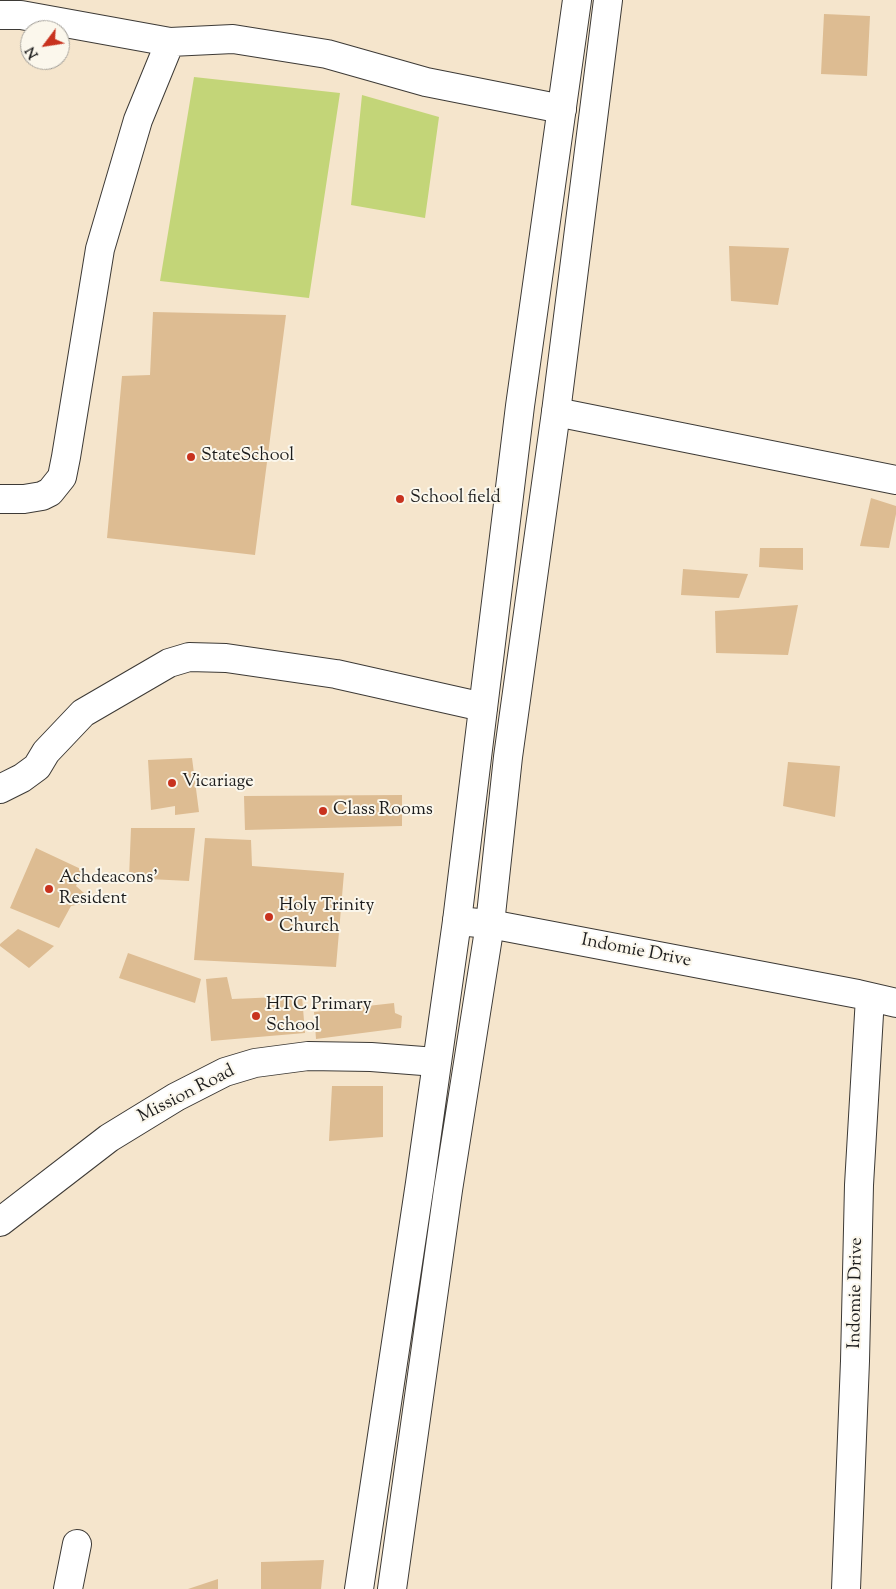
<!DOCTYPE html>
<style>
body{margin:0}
#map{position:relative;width:896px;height:1589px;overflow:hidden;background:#f5e5cc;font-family:"Sorts Mill Goudy",serif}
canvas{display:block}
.north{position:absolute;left:20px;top:20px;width:50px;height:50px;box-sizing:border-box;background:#fbf7ec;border:1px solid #a29f99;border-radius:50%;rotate:239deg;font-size:14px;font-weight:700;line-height:20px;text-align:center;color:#1c1c1c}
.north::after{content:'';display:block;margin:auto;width:18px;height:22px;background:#c8321e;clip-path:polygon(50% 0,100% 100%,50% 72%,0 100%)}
</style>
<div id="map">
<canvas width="896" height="1589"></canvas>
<div class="north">N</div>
</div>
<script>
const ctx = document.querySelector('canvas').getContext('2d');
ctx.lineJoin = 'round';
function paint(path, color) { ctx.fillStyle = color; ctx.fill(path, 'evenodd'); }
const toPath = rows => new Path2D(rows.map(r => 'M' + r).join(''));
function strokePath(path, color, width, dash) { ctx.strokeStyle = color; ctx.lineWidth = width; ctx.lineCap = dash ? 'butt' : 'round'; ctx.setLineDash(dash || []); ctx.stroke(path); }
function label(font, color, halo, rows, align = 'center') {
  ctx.font = font + ' "Sorts Mill Goudy",serif'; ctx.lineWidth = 4; ctx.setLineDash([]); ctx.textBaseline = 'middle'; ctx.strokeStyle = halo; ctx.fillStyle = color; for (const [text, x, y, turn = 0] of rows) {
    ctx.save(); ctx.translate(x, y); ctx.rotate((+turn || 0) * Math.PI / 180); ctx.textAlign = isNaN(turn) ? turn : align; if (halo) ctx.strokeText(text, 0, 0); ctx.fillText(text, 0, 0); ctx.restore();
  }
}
const green = toPath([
 [194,77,340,93,309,298,160,281],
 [362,95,439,117,425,218,351,205]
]);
const building = toPath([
 [824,14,870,16,867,76,821,74],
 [729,246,789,248,778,305,731,301],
 [153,312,286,315,255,555,107,538,122,376,150,375],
 [871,498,896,506,896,514,889,548,860,546],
 [760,548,803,548,803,570,759,567],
 [683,569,748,574,739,598,681,595],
 [798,605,788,655,716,653,715,611],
 [192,758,199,812,175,815,175,806,151,810,148,760],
 [788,762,840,766,835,817,783,806],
 [402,795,402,826,245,830,244,796],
 [131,828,195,828,189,881,129,878],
 [205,838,251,840,252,866,344,873,336,967,194,960],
 [36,848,83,870,76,886,84,893,81,904,71,906,59,928,10,908],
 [18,929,54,946,29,968,0,946,0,944],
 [128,953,201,979,195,1003,119,978],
 [227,977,232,999,302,996,305,1033,211,1041,206,979],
 [394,1003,395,1013,402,1016,401,1028,316,1039,314,1012],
 [332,1086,383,1086,383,1137,329,1141],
 [324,1560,321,1589,261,1589,261,1562],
 [218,1579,218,1589,188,1589]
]);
const minor = toPath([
 [0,15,21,15,170,42,233,39,327,54,426,82,562,109],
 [556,412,896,480],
 [0,499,24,499,42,496,50,492,62,477,66,457,100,249,138,120,170,42],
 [0,789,22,778,37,767,46,752,83,713,169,663,189,657,226,658,336,674,483,707],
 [457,921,490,924,858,994,896,1003],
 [0,1222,109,1138,176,1097,225,1072,255,1063,308,1056,371,1057,436,1062],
 [68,1589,77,1544],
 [846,1589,855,1361,859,1185,870,997]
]);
const major = toPath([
 [359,1589,420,1183,457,921,520,406,577,0],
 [392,1589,448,1190,490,924,508,757,556,412,608,0]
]);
const markers = [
 [191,457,5,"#c8321e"],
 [400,499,5,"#c8321e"],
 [172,783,5,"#c8321e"],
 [323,811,5,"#c8321e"],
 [49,889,5,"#c8321e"],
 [269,917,5,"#c8321e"],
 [256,1016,5,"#c8321e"]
];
const poiNames = [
 ["StateSchool",201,457],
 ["School field",410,499],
 ["Vicariage",182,783],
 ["Class Rooms",333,811],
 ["Achdeacons'",59,879],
 ["Resident",59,900],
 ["Holy Trinity",279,907],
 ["Church",279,928],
 ["HTC Primary",266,1006],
 ["School",266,1027]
];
const streetNames = [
 ["Indomie Drive",636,952,11],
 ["Mission Road",187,1095,-27],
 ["Indomie Drive",857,1293,-89]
];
paint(green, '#c3d578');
paint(building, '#ddbc92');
strokePath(minor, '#3d3a36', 30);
strokePath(major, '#3d3a36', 30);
strokePath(minor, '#fff', 28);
strokePath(major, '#fff', 28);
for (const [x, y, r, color] of markers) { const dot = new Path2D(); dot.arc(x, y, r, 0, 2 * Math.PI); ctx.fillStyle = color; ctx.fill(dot); strokePath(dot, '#fbf7ec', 2); }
label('18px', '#1c1c1c', '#fbf7ec', poiNames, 'left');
label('18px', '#1c1c1c', '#fbf7ec', streetNames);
</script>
